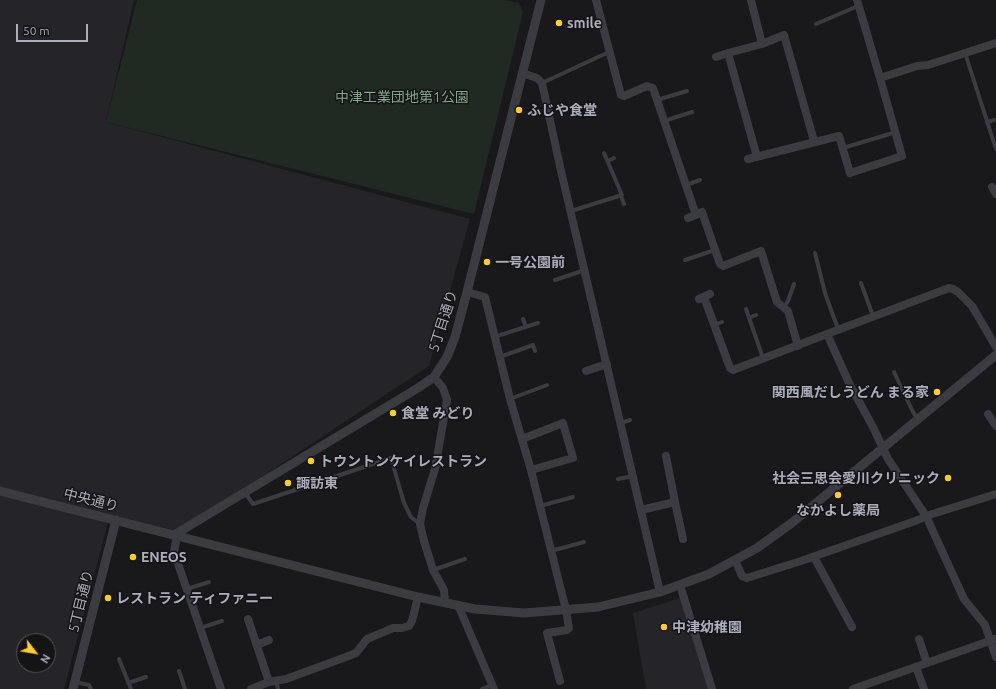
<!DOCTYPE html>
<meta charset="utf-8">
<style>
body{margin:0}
#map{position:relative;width:996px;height:689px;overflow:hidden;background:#19181b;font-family:Ubuntu,sans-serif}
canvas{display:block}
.north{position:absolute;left:16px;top:633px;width:40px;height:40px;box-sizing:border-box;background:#141316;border:1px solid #505158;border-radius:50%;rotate:121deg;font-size:11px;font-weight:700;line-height:16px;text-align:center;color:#aaadbb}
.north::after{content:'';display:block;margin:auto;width:14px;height:18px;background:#fdce2e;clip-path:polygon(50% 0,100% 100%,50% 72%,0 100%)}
.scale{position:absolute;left:16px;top:24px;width:72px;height:18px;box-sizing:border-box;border:2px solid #aaadbb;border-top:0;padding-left:5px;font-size:12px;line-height:14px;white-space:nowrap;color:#aaadbb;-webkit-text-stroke:3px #141316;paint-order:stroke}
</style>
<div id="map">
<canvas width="996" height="689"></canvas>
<div class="north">N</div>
<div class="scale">50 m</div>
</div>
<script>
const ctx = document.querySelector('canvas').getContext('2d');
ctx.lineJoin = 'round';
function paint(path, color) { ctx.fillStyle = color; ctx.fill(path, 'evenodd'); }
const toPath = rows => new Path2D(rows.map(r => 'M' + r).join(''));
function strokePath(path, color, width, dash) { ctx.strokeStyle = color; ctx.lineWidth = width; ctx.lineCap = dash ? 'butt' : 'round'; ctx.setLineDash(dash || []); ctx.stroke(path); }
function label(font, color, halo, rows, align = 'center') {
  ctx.font = font + ' Ubuntu,"Noto Sans JP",sans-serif'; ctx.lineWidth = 3; ctx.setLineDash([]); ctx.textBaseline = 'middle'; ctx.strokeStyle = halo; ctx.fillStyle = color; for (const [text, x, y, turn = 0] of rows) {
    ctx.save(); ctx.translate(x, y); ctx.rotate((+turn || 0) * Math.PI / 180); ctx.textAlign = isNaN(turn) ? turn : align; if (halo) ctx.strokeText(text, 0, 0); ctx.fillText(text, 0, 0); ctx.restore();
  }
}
const built = toPath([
 [0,0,134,0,106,122,470,219,429,366,174,535,109,519,64,689,0,689],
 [24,641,48,641,48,665,24,665],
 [680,598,709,689,646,689,633,613]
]);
const green = toPath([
 [137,0,505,0,519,3,523,12,474,214,106,122]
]);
const service = toPath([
 [816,24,858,6],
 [965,53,996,149],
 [542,83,609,52],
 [657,100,687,91],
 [664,121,692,112],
 [987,122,994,120],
 [843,148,896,132],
 [608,161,614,158],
 [686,185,700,180],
 [621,196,624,204],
 [571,211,622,195,604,153],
 [815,253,825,293,838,329],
 [685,260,715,250],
 [555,280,585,270],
 [861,283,873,316],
 [784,307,788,301,794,284],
 [746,309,763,358],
 [749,318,756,315],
 [523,319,526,327],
 [714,325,722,322],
 [494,337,538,323],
 [500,357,533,345,535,351],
 [894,372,913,412,918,419],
 [510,399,547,385],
 [621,423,630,420],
 [618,479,633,476],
 [245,493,253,504,391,458,404,503,411,517,420,524],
 [540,506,573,497],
 [551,551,584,542],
 [433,570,465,559],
 [187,589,209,582],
 [200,628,222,621],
 [119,659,131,689],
 [179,671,185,689],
 [276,681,278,689],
 [75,682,89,685,91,689],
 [128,683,146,677],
 [482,689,492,685]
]);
const minor = toPath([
 [596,0,621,95,624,96,647,86,653,88,696,215],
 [751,0,762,44],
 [857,0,880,78,917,66,928,65,996,43],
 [716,57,728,53],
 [522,73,537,78,542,83,561,171,660,592],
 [757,157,728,53,762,44,784,35,814,141],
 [748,159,839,136,850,173,902,156,880,78],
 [992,187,996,194],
 [688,218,702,212,720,264,723,266,761,251,777,302,788,311,798,346],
 [467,292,485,297,510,399,531,470,566,610,569,628,567,630,547,633,560,681],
 [704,297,730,368,733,370,827,334,850,385,873,427,888,459,926,516,964,599,985,625,996,657],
 [699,299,710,294],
 [827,334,949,288,953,289,958,292,972,306,996,347],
 [586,371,607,364],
 [434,377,443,388,447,400,435,469,423,508,420,524,424,541,433,570,444,590,445,603],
 [988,414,996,426],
 [522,439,563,423,573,458,531,470],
 [675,502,683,539],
 [641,510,675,502,666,456],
 [177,536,174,552,221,689],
 [814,557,852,627],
 [735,560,742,576,747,578,801,561,918,520,926,516,996,494],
 [680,585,712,689],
 [458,605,494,689],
 [248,619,269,682,251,689],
 [919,639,927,663],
 [257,645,269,640],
 [916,667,924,689],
 [269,682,286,679,346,657,356,653,367,639,393,628,402,628,409,626,412,621,418,597],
 [853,689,995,639]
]);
const tertiary = toPath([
 [0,491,418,597,475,609,524,613,598,607,660,592,709,574,757,548,793,522,996,355],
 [174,535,418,388,434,377,447,357,455,337,467,292,541,0],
 [73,689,116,520]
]);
const markers = [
 [559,23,4,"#fdce2e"],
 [519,110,4,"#fdce2e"],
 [487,262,4,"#fdce2e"],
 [937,392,4,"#fdce2e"],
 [393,413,4,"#fdce2e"],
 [311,461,4,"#fdce2e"],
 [948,478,4,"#fdce2e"],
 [288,483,4,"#fdce2e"],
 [838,495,4,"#fdce2e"],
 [133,557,4,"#fdce2e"],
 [108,598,4,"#fdce2e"],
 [664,627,4,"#fdce2e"]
];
const poiNames = [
 ["smile",567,23],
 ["ふじや食堂",527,110],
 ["一号公園前",495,262],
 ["関西風だしうどん まる家",929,392,"right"],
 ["食堂 みどり",401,413],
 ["トウントンケイレストラン",319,461],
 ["社会三思会愛川クリニック",940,478,"right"],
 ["諏訪東",296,483],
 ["なかよし薬局",838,510,"center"],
 ["ENEOS",141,557],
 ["レストラン ティファニー",116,598],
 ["中津幼稚園",672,627]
];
const parkNames = [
 ["中津工業団地第1公園",402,97]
];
const streetNames = [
 ["5丁目通り",443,321,-72],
 ["中央通り",91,500,14],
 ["5丁目通り",81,601,-76]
];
paint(built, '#252428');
paint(green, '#202922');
strokePath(service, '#3b3b42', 4);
strokePath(minor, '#3b3b42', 8);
strokePath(tertiary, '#3b3b42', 9);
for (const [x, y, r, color] of markers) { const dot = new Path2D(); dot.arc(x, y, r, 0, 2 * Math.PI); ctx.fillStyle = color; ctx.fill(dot); strokePath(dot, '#141316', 1.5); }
label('bold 14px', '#aaadbb', '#141316', poiNames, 'left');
label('14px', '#80a787', '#141316', parkNames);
label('14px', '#aaadbb', '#141316', streetNames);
</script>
